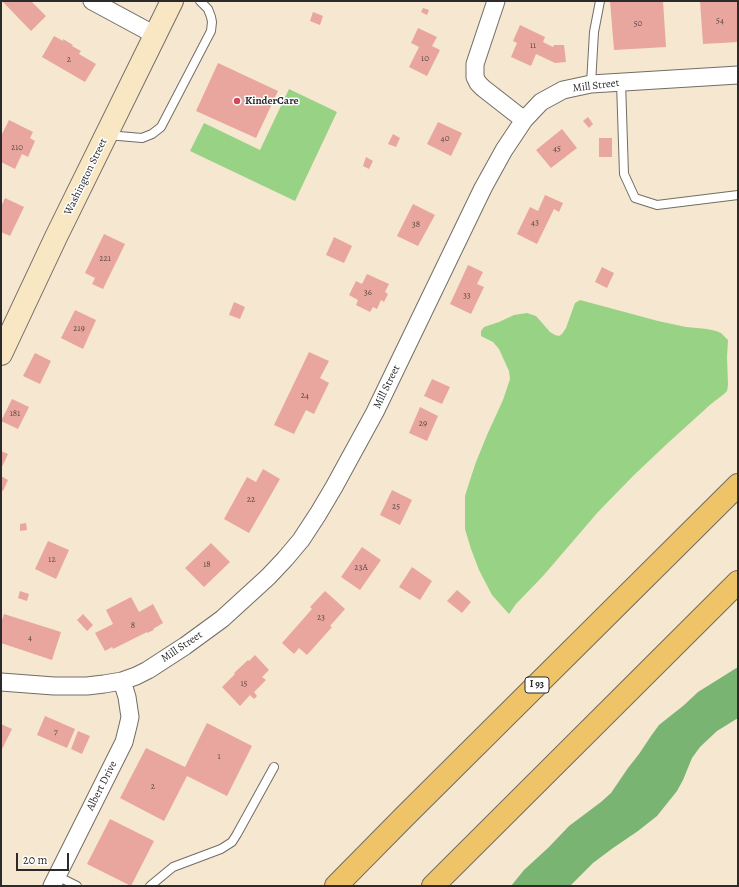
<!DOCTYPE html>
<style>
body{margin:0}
#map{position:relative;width:739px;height:887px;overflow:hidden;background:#f6e7d1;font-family:Alegreya,serif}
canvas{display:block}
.frame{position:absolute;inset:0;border:2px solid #2b2b2b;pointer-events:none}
.scale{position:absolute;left:16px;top:853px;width:53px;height:18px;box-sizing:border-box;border:2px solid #2b2b2b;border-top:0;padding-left:5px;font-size:12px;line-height:14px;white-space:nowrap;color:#2b2b2b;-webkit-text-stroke:3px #fff;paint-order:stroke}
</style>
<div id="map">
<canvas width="739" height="887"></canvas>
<div class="frame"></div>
<div class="scale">20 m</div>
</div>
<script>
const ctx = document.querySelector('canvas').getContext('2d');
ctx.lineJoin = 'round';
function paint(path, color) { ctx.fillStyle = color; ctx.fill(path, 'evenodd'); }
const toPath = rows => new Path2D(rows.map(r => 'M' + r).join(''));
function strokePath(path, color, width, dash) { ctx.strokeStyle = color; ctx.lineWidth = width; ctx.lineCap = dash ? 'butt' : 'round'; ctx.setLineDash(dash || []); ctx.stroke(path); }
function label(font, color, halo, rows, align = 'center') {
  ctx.font = font + ' Alegreya,serif'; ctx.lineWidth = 3; ctx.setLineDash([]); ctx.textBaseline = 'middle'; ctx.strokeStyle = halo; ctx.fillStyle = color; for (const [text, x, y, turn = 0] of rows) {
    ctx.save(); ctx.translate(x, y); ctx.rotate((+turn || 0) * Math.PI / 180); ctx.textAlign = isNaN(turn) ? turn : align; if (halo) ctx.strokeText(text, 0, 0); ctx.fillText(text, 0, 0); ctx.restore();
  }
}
const green = toPath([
 [289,89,337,112,295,201,190,151,204,123,260,150],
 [580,300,658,321,686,327,707,329,716,331,721,333,728,340,727,357,728,385,727,391,724,394,711,404,669,442,634,475,598,512,543,576,516,604,509,614,492,595,479,570,471,549,465,529,465,496,470,480,476,462,487,435,503,400,510,379,509,371,499,349,493,342,481,336,481,331,484,327,499,322,514,315,527,313,536,316,550,332,555,335,559,336,562,334,566,328,575,303]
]);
const forest = toPath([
 [738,667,738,718,717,731,700,747,692,758,683,780,677,791,657,816,638,831,613,848,593,863,570,886,511,886,524,870,549,847,569,826,601,802,611,793,628,768,639,754,651,736,659,725,669,717,683,706,698,692]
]);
const building = toPath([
 [2,1,31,1,46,16,31,31],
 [610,1,663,1,666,47,614,50],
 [700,1,738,1,738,42,703,44],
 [423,8,429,10,427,15,421,12],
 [313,12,323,16,320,25,310,21],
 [520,25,545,37,543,42,553,47,554,45,564,45,566,62,555,63,536,54,531,66,511,57,517,43,513,41],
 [418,28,437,37,432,46,440,50,427,76,409,67,419,47,411,43],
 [54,36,63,41,63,39,73,45,72,46,81,51,79,54,96,64,85,82,42,57],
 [218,63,278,91,256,138,196,111],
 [588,117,593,124,589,128,583,121],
 [9,120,33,132,30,138,35,141,28,157,22,154,15,169,1,162,1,136],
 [438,122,462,133,451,156,427,144],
 [562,129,577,148,551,168,536,150],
 [393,134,400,138,396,147,388,144],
 [599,138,612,138,612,157,599,157],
 [366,157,373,161,369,169,363,166],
 [545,195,563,203,559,212,554,209,537,244,517,234,530,207,538,211],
 [5,198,24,207,10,236,1,232,1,207],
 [413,204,435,215,418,246,397,236],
 [104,234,125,244,103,289,92,284,95,278,85,273],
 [334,237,352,246,344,263,326,255],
 [468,265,483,272,477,284,484,287,471,314,450,304],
 [602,267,614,273,607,288,595,282],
 [367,274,389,284,385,292,388,294,384,302,381,300,377,309,373,307,370,312,356,305,358,300,349,295,356,281,362,284],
 [234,302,245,307,240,319,229,315],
 [75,310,96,320,83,349,61,338],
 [309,352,329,361,320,378,329,383,314,414,306,410,294,434,274,425],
 [35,353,51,361,40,384,23,376],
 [432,379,450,387,442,404,424,396],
 [12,399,29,407,18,429,1,421],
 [420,407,438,416,427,441,409,433],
 [1,451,8,454,1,469],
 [263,469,280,479,249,533,224,519,247,477,256,482],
 [1,476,8,480,3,491,1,490],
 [392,490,412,500,400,525,380,515],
 [26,523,27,530,20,531,20,524],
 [48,541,69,550,56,579,35,569],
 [211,543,230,562,204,587,185,568],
 [362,547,381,560,360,590,341,577],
 [412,567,432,581,420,600,399,587],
 [457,590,471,602,462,613,447,601],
 [20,591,29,594,27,601,18,598],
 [325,591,345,609,330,626,332,627,307,655,299,648,294,654,282,643,312,609,310,607],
 [131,597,139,612,153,604,163,623,153,629,154,630,147,633,147,632,113,649,112,647,105,651,95,633,113,624,106,610],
 [4,614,61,632,52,660,1,643,1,623],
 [83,614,93,625,87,631,77,620],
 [255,655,269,670,262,677,266,680,254,692,257,696,254,699,250,695,240,706,222,687,235,674,234,673,248,660,249,661],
 [45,716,75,729,67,748,37,735],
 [207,723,252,746,227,796,187,776,164,821,120,798,146,748,185,767],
 [1,724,12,729,2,749,1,748],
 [78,731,90,736,82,754,71,749],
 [110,819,154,841,131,886,87,864]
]);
const lane = toPath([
 [621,82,624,174,635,198,657,205,738,195],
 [591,84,594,32,600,1],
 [107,135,142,138,152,134,161,127,211,31,212,22,211,17,208,9,200,1],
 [57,876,77,886],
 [150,886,173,867,221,849,232,842,237,834,274,767]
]);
const street = toPath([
 [92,1,155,35],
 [496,1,475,64,475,77,478,83,483,88,524,120],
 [1,682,54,686,87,686,104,684,122,681,136,676,148,670,185,646,222,619,268,577,285,559,301,540,318,514,334,487,375,412,483,188,504,150,524,120,541,102,563,90,591,84,738,75],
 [52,886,124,742,128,726,130,717,127,697,122,681]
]);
const secondary = toPath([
 [1,354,56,237,172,1]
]);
const highway = toPath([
 [336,886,405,816,738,485],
 [433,886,738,582]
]);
const markers = [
 [237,101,4,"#d1495b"]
];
const numberNames = [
 ["54",720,21],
 ["50",638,24],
 ["11",533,46],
 ["10",425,59],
 ["2",69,60],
 ["40",445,139],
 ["210",17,148],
 ["45",557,149],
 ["43",535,223],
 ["38",416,225],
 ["221",105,259],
 ["36",368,293],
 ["33",467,296],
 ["219",79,329],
 ["24",305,396],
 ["181",15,414],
 ["29",423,424],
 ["22",251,500],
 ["25",396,507],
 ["12",52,560],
 ["18",207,565],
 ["23A",361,568],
 ["23",321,618],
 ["8",133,626],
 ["4",30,638],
 ["15",244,684],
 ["7",56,732],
 ["1",219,757],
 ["2",153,787]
];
const shields = [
 [537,685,24]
];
const shieldNames = [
 ["I 93",537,685]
];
const streetNames = [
 ["Mill Street",596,86,-7],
 ["Washington Street",86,177,-64],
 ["Mill Street",387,387,-64],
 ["Mill Street",182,647,-34],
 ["Albert Drive",102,786,-63]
];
const poiNames = [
 ["KinderCare",245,101]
];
paint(green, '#97d285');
paint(forest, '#79b472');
paint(building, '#e8a69f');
strokePath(lane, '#726d65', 10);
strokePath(street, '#726d65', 19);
strokePath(secondary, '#726d65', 24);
strokePath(highway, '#726d65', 24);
strokePath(lane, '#fff', 8);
strokePath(street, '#fff', 17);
strokePath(secondary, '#f9e7c3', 22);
strokePath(highway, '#efc469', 22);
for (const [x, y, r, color] of markers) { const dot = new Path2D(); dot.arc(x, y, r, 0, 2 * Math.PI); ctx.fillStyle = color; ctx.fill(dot); strokePath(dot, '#fff', 1.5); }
label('9px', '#5a4a48', null, numberNames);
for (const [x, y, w] of shields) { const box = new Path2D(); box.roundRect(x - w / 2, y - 8, w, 16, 3); ctx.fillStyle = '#fff'; ctx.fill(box); strokePath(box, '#2b2b2b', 1); }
label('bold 10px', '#2b2b2b', null, shieldNames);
label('11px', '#2b2b2b', '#fff', streetNames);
label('bold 11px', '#2b2b2b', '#fff', poiNames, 'left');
</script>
